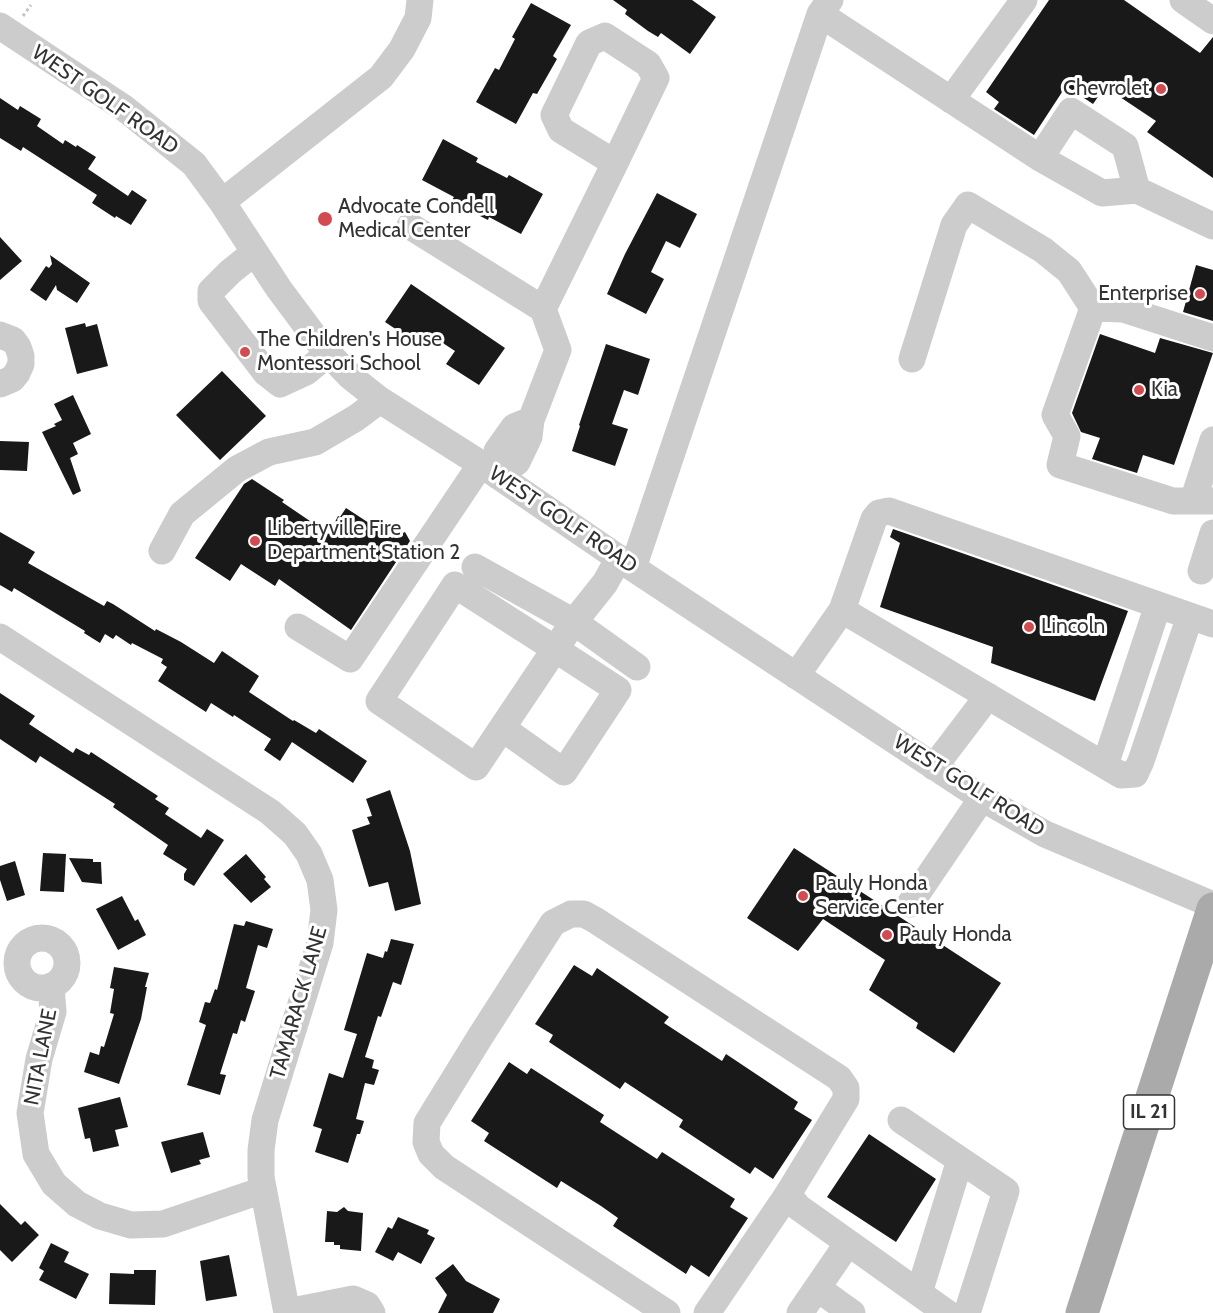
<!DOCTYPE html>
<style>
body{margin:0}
canvas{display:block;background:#fff}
</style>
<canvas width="1213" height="1313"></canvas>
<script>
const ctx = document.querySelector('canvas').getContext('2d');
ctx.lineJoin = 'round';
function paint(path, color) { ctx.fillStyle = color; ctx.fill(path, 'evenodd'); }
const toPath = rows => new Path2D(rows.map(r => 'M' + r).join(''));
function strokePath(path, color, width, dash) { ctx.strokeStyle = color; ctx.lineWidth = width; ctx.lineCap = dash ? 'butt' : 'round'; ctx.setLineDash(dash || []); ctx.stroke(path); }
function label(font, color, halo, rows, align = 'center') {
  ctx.font = font + ' Cabin,sans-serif'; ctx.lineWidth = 6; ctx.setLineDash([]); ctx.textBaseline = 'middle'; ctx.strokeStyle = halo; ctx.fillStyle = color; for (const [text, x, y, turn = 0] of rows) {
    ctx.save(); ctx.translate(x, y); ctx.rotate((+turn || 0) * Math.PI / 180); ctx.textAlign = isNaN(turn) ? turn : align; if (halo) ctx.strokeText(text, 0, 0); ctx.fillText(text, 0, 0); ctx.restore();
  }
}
const building = toPath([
 [613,0,692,0,716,17,690,54,661,33,658,37,648,31,625,14,627,10],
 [1049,0,1124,0,1200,53,1213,37,1213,178,1147,132,1156,121,1105,87,1093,104,1066,86,1034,135,994,109,999,102,986,92],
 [531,3,571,25,553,56,557,59,537,94,533,93,516,124,476,102,495,68,499,70,515,39,512,37],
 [0,98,18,110,20,106,41,119,37,126,63,144,65,140,76,147,77,145,96,157,88,169,128,196,132,190,147,200,131,225,116,216,115,218,92,203,97,195,23,147,21,151,0,138],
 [443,139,478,158,476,162,507,178,509,175,543,194,521,234,489,217,488,220,478,215,452,200,454,197,422,180],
 [657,193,697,214,680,248,666,241,651,272,664,279,646,314,607,294,625,254],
 [0,237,22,261,0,280],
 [50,255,90,283,77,303,57,290,56,285,46,301,30,290,46,266,49,268,52,264],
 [1196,265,1213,270,1213,321,1183,312],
 [411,284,505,348,479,385,446,364,455,351,426,332,418,344,385,322],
 [85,323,86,327,97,324,108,366,77,374,65,328],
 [1100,334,1155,353,1160,338,1213,353,1174,465,1143,455,1137,473,1092,459,1100,438,1081,432,1072,413],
 [606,344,650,359,638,395,624,390,612,424,628,429,615,466,572,451,580,426,579,425],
 [222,371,266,416,220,460,176,415],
 [73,395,91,434,73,443,78,454,70,458,81,491,73,495,42,432,56,426,54,424,62,420,54,404],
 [0,441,29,442,27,471,0,470],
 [252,479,284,500,282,502,329,534,338,516,340,517,346,508,392,538,405,532,410,541,351,630,279,579,275,586,241,564,230,581,195,558,244,484],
 [893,529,1128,611,1095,701,991,663,993,647,880,607,900,543,890,537],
 [0,532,35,552,28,563,104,606,107,601,113,604,155,631,156,629,181,642,214,663,222,651,259,676,249,692,293,721,294,720,316,733,319,729,367,761,353,783,292,742,280,761,264,750,271,739,234,715,233,717,211,703,206,712,158,681,167,667,161,663,163,659,132,643,131,645,116,635,113,639,105,634,100,643,84,633,85,631,14,588,12,592,0,585],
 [0,693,35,716,29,724,73,753,76,748,89,755,91,752,158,796,155,799,169,808,165,814,201,838,207,829,224,840,194,886,184,880,184,874,187,869,163,854,168,845,113,807,115,804,40,756,36,763,0,739],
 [390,790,410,851,421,904,395,911,388,882,369,887,352,830,370,824,367,817,372,816,366,799],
 [794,848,1001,983,954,1053,916,1028,918,1023,869,990,885,960,823,919,798,951,747,918],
 [43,853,66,854,64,892,40,891],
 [246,854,266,877,264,879,271,887,251,903,223,874],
 [69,858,93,859,93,862,101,862,102,884,82,882],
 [15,861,25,895,7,901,0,880,0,866],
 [122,896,135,921,138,919,146,935,118,950,96,909],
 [246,921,273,929,267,948,258,945,246,988,255,991,245,1022,241,1020,237,1034,233,1033,220,1074,226,1075,220,1095,187,1085,206,1025,199,1022,205,1002,210,1003,215,989,217,990,234,924,244,926],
 [391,939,414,944,401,985,393,982,381,1017,378,1016,365,1057,374,1060,372,1068,379,1070,374,1085,365,1083,356,1119,364,1121,360,1134,357,1134,348,1163,315,1152,322,1129,313,1126,329,1073,343,1078,357,1034,344,1030,367,953,383,958,385,951,387,952],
 [574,965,592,976,597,968,669,1017,664,1023,722,1061,726,1054,798,1102,794,1109,812,1120,773,1179,755,1167,750,1174,679,1127,683,1120,625,1082,620,1089,549,1042,553,1035,535,1024],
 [114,967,149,973,145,987,147,987,141,1019,119,1084,84,1072,90,1052,99,1055,101,1046,104,1047,114,1014,110,1013,114,989,110,988],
 [509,1062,527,1074,531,1068,604,1115,600,1122,657,1159,662,1152,735,1199,730,1207,748,1218,709,1277,691,1265,686,1274,613,1226,618,1218,601,1206,561,1181,557,1188,484,1141,489,1133,471,1121],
 [120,1097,128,1127,115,1130,119,1146,93,1152,90,1138,85,1139,78,1108],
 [203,1132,210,1157,199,1160,201,1164,171,1173,161,1142],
 [869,1134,936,1179,896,1242,827,1197],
 [0,1204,21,1225,25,1221,39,1235,12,1262,0,1250],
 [344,1207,348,1211,363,1213,361,1251,340,1249,340,1245,334,1245,334,1242,325,1242,327,1211,337,1212],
 [398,1217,429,1230,427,1234,435,1238,421,1264,398,1252,393,1261,375,1252,388,1227,392,1229],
 [51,1243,69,1252,64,1262,89,1274,76,1299,39,1280,44,1271,39,1268],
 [229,1255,237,1296,206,1301,200,1261],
 [453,1264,466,1281,500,1299,493,1313,438,1313,447,1295,435,1278],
 [134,1270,156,1270,155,1305,109,1304,110,1273,134,1274]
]);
const path = toPath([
 [23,16,31,5]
]);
const minor = toPath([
 [1183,0,1213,21],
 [820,14,1040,158,1102,193,1137,190],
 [0,26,124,108,194,164,222,202,279,289,323,348,351,377,380,400,481,464,633,568,982,798,1045,834,1213,905],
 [951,100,1024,0],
 [1040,158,1071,111,1125,146,1137,190,1213,226],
 [222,202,381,77,402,49,418,18,420,0],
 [410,226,543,309],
 [255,252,230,272,211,291,211,301,266,373,280,384,306,372,329,353],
 [1093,308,1123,309,1213,338],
 [0,335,13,340,18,347,21,356,21,364,17,373,12,379,0,384],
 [912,359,954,225,968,205,1043,250,1069,271,1093,308,1055,415,1067,436,1060,465,1173,501,1213,501],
 [531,420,558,350,543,309,615,163,656,78,648,64,605,36,589,43,554,115,561,130,615,163],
 [531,420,529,437,517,462,498,476,497,451,514,427,531,420],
 [1193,501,1213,440],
 [162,551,182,514,237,469,269,452,315,442,356,418,380,400],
 [475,567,574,622,605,583,619,558],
 [633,568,820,14,830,0],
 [1201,571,1213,533],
 [842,610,1121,775,1135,774,1141,761,1190,616],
 [298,627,350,659,481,464],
 [0,637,270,812,295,834,309,854,320,880,324,910,320,943,265,1120,261,1150,261,1177,287,1313],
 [796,676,842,610,874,519,879,513,889,511,1213,624],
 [502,728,564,772,618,690,555,649,455,585,379,701,476,767,502,728,555,649,574,622,637,667],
 [1105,765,1158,605],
 [934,767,988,696],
 [910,904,982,798],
 '17 963a25 25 0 1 1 50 0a25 25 0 1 1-50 0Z',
 [51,986,53,1012,39,1059,30,1113,36,1154,54,1184,77,1204,100,1216,131,1225,163,1224,263,1190],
 [901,1120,1006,1191,967,1313],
 [788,1194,798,1207,947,1313],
 [817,1288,852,1313],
 [919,1293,960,1160],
 [287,1312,353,1299,367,1305,372,1313],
 [667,1313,444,1167,431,1154,426,1142,427,1123,480,1037,553,923,571,914,584,914,595,920,839,1078,846,1088,846,1099,788,1194,707,1313],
 [800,1313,848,1243]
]);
const major = toPath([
 [1082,1313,1213,909]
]);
const markers = [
 [1161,89,6,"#d14b50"],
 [325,219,8,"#d14b50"],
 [1200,294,6,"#d14b50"],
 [245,352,6,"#d14b50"],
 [1139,390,6,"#d14b50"],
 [255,541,6,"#d14b50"],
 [1029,627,6,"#d14b50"],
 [803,896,6,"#d14b50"],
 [887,935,6,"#d14b50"]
];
const shields = [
 [1149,1112,51]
];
const shieldNames = [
 ["IL 21",1149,1112]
];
const poiNames = [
 ["Chevrolet",1149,89,"right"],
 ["Advocate Condell",338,207],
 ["Medical Center",338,231],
 ["Enterprise",1188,294,"right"],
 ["The Children's House",257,340],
 ["Montessori School",257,364],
 ["Kia",1151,390],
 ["Libertyville Fire",267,529],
 ["Department Station 2",267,553],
 ["Lincoln",1041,627],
 ["Pauly Honda",815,884],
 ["Service Center",815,908],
 ["Pauly Honda",899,935]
];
const streetNames = [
 ["WEST GOLF ROAD",105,100,35],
 ["WEST GOLF ROAD",563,520,34],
 ["WEST GOLF ROAD",969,786,32],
 ["TAMARACK LANE",299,1003,-74],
 ["NITA LANE",41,1057,-79]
];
paint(building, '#191919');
strokePath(path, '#c6c6c6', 3, [3, 3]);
strokePath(minor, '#ccc', 27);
strokePath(major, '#aaa', 33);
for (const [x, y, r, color] of markers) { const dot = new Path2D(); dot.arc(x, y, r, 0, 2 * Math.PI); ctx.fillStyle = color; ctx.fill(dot); strokePath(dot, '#fff', 2); }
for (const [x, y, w] of shields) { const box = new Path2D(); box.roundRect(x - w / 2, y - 17, w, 34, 4.5); ctx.fillStyle = '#fff'; ctx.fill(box); strokePath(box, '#323232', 1.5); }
label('bold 20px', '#323232', null, shieldNames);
label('21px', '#323232', '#fff', poiNames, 'left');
label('21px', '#323232', '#fff', streetNames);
</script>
